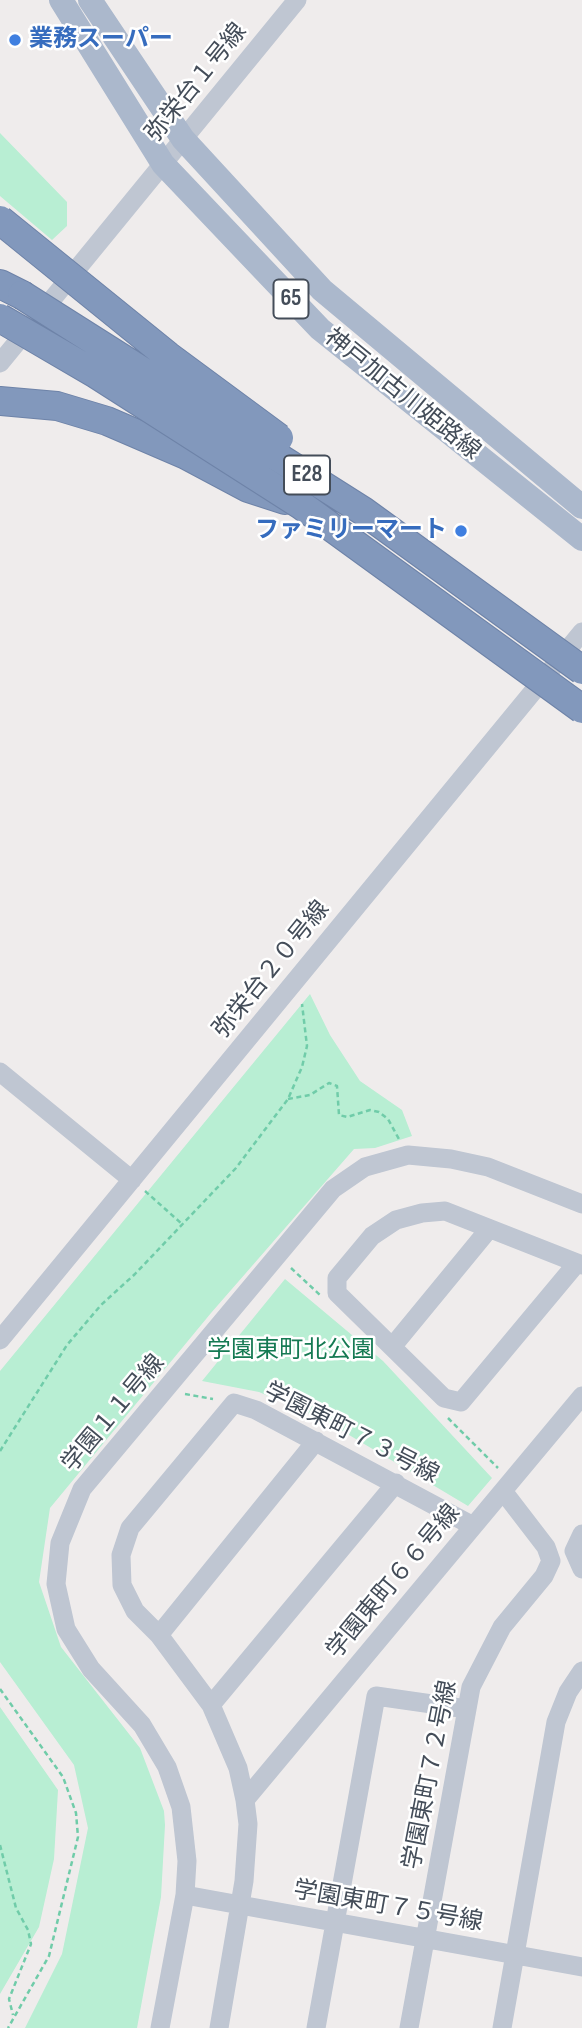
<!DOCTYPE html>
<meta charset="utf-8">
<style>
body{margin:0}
canvas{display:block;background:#efecec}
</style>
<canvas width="582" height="2028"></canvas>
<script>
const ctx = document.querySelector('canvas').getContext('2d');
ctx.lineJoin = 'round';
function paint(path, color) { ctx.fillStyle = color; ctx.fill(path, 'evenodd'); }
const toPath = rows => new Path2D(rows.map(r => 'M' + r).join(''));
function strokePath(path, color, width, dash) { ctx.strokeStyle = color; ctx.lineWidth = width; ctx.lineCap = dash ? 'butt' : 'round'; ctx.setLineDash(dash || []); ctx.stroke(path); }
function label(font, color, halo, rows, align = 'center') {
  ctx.font = font + ' "Sofia Sans Condensed","Noto Sans JP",sans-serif'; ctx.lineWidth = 5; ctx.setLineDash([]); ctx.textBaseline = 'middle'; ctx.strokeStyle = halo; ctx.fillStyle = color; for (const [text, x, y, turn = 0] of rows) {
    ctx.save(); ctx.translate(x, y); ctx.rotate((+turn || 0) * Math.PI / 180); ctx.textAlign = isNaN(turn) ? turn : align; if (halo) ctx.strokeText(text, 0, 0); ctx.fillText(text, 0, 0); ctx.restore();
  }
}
const green = toPath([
 [0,133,67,202,67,226,52,240,0,196],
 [310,994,330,1035,360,1081,402,1110,412,1136,375,1148,354,1149,211,1313,50,1508,39,1582,61,1647,140,1748,164,1811,165,1825,161,1897,137,2028,25,2028,62,1954,88,1828,74,1765,0,1662,0,1371],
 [285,1279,383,1361,492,1478,468,1506,324,1420,259,1392,202,1381],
 [0,1707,58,1790,54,1859,39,1927,0,1994]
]);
const path = toPath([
 [288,1099,310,1095,329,1083,337,1086,339,1115,347,1117,370,1110,379,1112,388,1119,400,1141],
 [145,1191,182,1224],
 [291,1268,320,1295],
 [185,1394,213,1399],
 [448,1418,498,1468],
 [0,1451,67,1345,101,1305,135,1274,236,1168,288,1099,302,1067,307,1046,302,1004],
 [0,1689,63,1777,76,1813,78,1837,49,1956,8,2028],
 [0,1845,16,1908,28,1930,31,1944,9,1999,13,2015]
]);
const minor = toPath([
 [0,363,297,0],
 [0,1072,132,1180],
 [577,1263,461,1402,444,1398,337,1293,337,1278,372,1236,396,1220,422,1213,445,1211,582,1265],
 [0,1340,582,632],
 [392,1347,489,1229],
 [582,1534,574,1551,582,1569],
 [159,1635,316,1441],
 [211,1705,396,1483],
 [245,1800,582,1396],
 [185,1895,582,1967],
 [160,2028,185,1895,187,1861,181,1807,167,1767,142,1725,91,1669,66,1629,56,1584,60,1543,82,1489,333,1189,365,1167,408,1155,451,1159,488,1167,582,1204],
 [219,2028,244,1881,248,1824,245,1800,238,1768,211,1705,159,1635,135,1611,122,1585,121,1555,130,1528,234,1403,256,1410,473,1526],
 [316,2028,376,1696,467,1709],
 [409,2028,471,1687,502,1627,544,1576,551,1561,546,1547,503,1491],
 [502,2028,556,1722,568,1692,582,1671]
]);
const major = toPath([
 [61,0,163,164,320,329,582,539],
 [90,0,183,139,322,290,582,507]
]);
const highway = toPath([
 [0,284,22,295],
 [0,401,57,406,107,421,186,455,248,488,285,500]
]);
const highwayBridge = toPath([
 [0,220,168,356,279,438],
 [22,295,363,511,582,670],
 [0,318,96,374,301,505,582,709]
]);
const markers = [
 [15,40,7,"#3f7fe0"],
 [461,531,7,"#3f7fe0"]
];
const shields = [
 [291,299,35],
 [307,475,46]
];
const shieldNames = [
 ["65",291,299],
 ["E28",307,475]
];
const shopNames = [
 ["業務スーパー",29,40],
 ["ファミリーマート",447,531,"right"]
];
const streetNames = [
 ["弥栄台１号線",197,83,-51],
 ["神戸加古川姫路線",402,395,39],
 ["弥栄台２０号線",272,970,-51],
 ["学園１１号線",114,1414,-50],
 ["学園東町７３号線",351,1434,27],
 ["学園東町６６号線",394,1582,-50],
 ["学園東町７２号線",431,1775,-79],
 ["学園東町７５号線",388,1907,10]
];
const parkNames = [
 ["学園東町北公園",291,1351]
];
paint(green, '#b8eed3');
strokePath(highway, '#6e83a8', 30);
strokePath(path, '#70cca9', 2.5, [5, 3.5]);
strokePath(minor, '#bfc6d2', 19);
strokePath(major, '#abb8cc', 24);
strokePath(highway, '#8298bc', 28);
strokePath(highwayBridge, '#6e83a8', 30, []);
strokePath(highwayBridge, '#8298bc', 28);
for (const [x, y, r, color] of markers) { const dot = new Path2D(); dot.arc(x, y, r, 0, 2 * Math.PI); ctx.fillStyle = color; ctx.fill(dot); strokePath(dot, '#fff', 2.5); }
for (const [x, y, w] of shields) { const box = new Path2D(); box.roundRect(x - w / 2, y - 19.5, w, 39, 5); ctx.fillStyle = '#fff'; ctx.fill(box); strokePath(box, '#444d59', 2); }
label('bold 23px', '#444d59', null, shieldNames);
label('bold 24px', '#366cbe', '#fff', shopNames, 'left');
label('24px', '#444d59', '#fff', streetNames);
label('24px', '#157a53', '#fff', parkNames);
</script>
